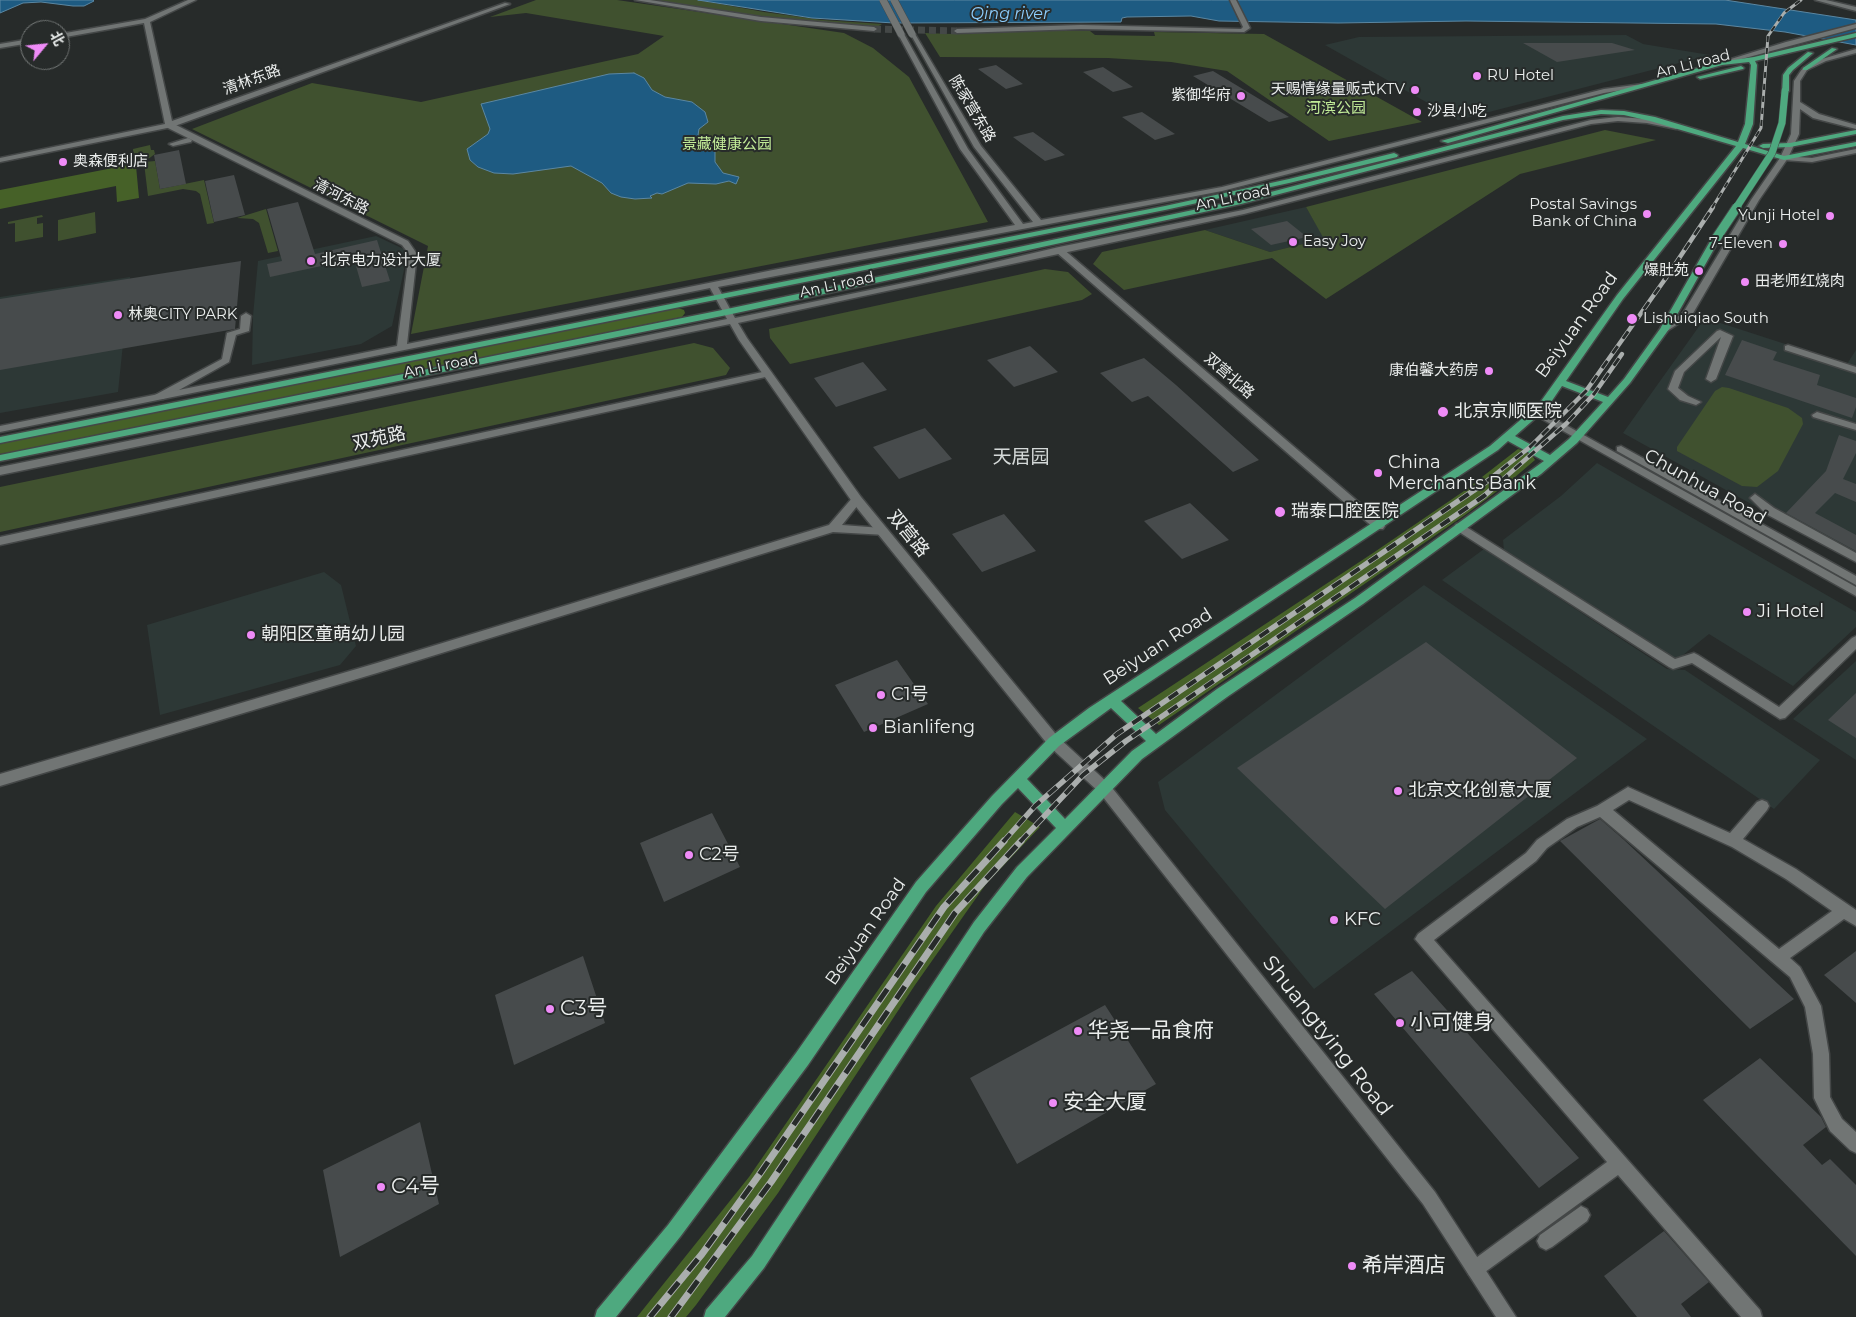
<!DOCTYPE html>
<meta charset="utf-8">
<style>
body{margin:0}
#map{position:relative;width:1856px;height:1317px;overflow:hidden;background:#272b2a;font-family:Montserrat,"Noto Sans SC",sans-serif}
canvas{display:block}
.north{position:absolute;left:20px;top:20px;width:50px;height:50px;box-sizing:border-box;background:#272b2a;border:1px solid #757978;border-radius:50%;rotate:62deg;font-size:14px;font-weight:700;line-height:20px;text-align:center;color:#eaedec}
.north::after{content:'';display:block;margin:auto;width:18px;height:22px;background:#ef8bf7;clip-path:polygon(50% 0,100% 100%,50% 72%,0 100%)}
</style>
<div id="map">
<canvas width="1856" height="1317"></canvas>
<div class="north">北</div>
</div>
<script>
const ctx = document.querySelector('canvas').getContext('2d');
ctx.lineJoin = 'round';
function paint(path, color) { ctx.fillStyle = color; ctx.fill(path, 'evenodd'); }
const toPath = rows => new Path2D(rows.map(r => 'M' + r).join(''));
function strokePath(path, color, width, dash) { ctx.strokeStyle = color; ctx.lineWidth = width; ctx.lineCap = dash ? 'butt' : 'round'; ctx.setLineDash(dash || []); ctx.stroke(path); }
function label(font, color, halo, rows, align = 'center') {
  ctx.font = font + ' Montserrat,"Noto Sans SC",sans-serif'; ctx.lineWidth = 4; ctx.setLineDash([]); ctx.textBaseline = 'middle'; ctx.strokeStyle = halo; ctx.fillStyle = color; for (const [text, x, y, turn = 0] of rows) {
    ctx.save(); ctx.translate(x, y); ctx.rotate((+turn || 0) * Math.PI / 180); ctx.textAlign = isNaN(turn) ? turn : align; if (halo) ctx.strokeText(text, 0, 0); ctx.fillText(text, 0, 0); ctx.restore();
  }
}
const built = toPath([
 [1626,35,1643,44,1710,55,1458,120,1325,45,1359,37],
 [1306,207,1325,239,1270,252,1205,230],
 [376,236,408,251,392,326,361,344,252,365,253,316,258,261],
 [130,277,118,392,0,413,0,297],
 [1705,318,1847,364,1856,350,1856,562,1623,433],
 [1597,463,1856,612,1856,627,1793,686,1709,634,1673,663,1504,551,1503,540,1561,496],
 [1484,549,1667,669,1685,670,1820,760,1774,809,1442,580],
 [324,572,341,585,356,646,340,665,160,715,147,625],
 [1424,585,1647,739,1314,989,1165,810,1158,782],
 [1856,661,1856,760,1793,719]
]);
const green = toPath([
 [536,0,617,0,844,33,873,48,909,77,988,222,411,334,428,246,192,129,312,83,421,102,638,54,664,36,526,13,490,17],
 [638,0,698,0,764,12,823,20,882,24,874,29,792,23],
 [1027,30,1090,31,1095,35,1155,36,1154,32,1264,34,1422,122,1329,141,1227,71,1171,62,1108,58,940,57,925,33,952,34],
 [1605,130,1656,140,1520,174,1326,299,1272,258,1124,290,1093,264,1102,252,1205,230,1270,252,1324,239,1306,207],
 [150,145,151,150,154,150,155,154,144,162,155,161,160,189,204,180,214,223,207,224,200,194,196,191,183,189,148,196,144,163,134,162,133,149],
 [266,209,278,251,268,253,259,223,253,219,237,218],
 [95,212,96,233,58,241,58,220],
 [42,215,43,217,37,218,37,224,43,223,43,237,15,242,15,223,8,224,8,222],
 [1045,269,1068,272,1092,294,1082,300,790,364,770,338,769,329],
 [694,343,713,348,730,368,726,375,0,532,0,487],
 [1722,387,1729,388,1788,408,1802,418,1803,424,1778,471,1757,487,1742,486,1677,451,1677,447,1715,391]
]);
const forest = toPath([
 [128,165,136,166,139,198,117,202,116,186,0,209,0,190],
 [678,308,684,310,685,313,682,317,0,455,0,443],
 [1518,449,1530,452,1535,460,1508,483,1465,515,1159,725,1138,708,1373,553,1464,491],
 [1015,812,1040,827,986,884,915,985,778,1193,696,1305,686,1317,637,1317,749,1177,936,906]
]);
const water = toPath([
 [0,0,93,0,94,1,84,6,73,6,41,2,23,3,0,13,0,0],
 [698,0,1725,0,1856,20,1856,45,1785,32,1716,24,1466,21,1338,23,1219,21,1191,16,1127,17,1122,18,1121,22,894,23,812,18,698,0],
 [634,73,644,78,652,90,665,97,692,102,705,112,708,122,699,129,698,135,715,148,715,162,723,173,739,177,736,184,729,181,716,184,688,183,662,194,657,193,650,196,652,198,635,199,621,197,611,193,602,183,571,166,513,174,494,173,478,167,470,160,467,149,488,134,490,129,481,104,609,74,634,73]
]);
const building = toPath([
 [1523,43,1612,43,1635,50,1557,62],
 [996,65,1023,84,1006,89,978,69],
 [1103,67,1133,87,1113,92,1083,72],
 [1213,71,1289,117,1269,122,1193,76],
 [1142,112,1175,134,1155,140,1122,117],
 [1033,132,1065,155,1045,161,1013,137],
 [179,150,186,184,160,189,154,155],
 [234,175,245,215,214,222,205,181],
 [298,202,315,254,377,240,390,281,362,287,354,259,270,277,267,264,282,261,267,209],
 [1287,221,1307,237,1271,245,1251,229],
 [241,261,235,329,0,370,0,299],
 [1742,340,1777,352,1773,360,1820,375,1817,385,1856,398,1856,407,1852,418,1725,375],
 [1030,346,1058,372,1014,387,987,360],
 [1144,358,1176,385,1259,460,1233,472,1148,396,1132,402,1100,373],
 [863,362,887,390,836,407,814,378],
 [925,428,952,459,899,479,873,447],
 [1839,435,1856,441,1856,453,1843,479,1856,484,1856,502,1835,493,1815,513,1856,535,1856,551,1786,513,1826,471],
 [1190,503,1229,540,1182,559,1144,521],
 [1004,514,1036,551,982,572,952,534],
 [1426,642,1577,758,1385,909,1237,768],
 [897,660,928,704,864,732,835,685],
 [1856,693,1856,738,1828,720],
 [712,813,740,867,664,902,640,843],
 [1600,819,1623,839,1794,999,1750,1029,1560,841],
 [1856,951,1856,1003,1824,975],
 [583,956,605,1023,514,1065,495,995],
 [1412,971,1579,1158,1539,1188,1374,994],
 [1105,1005,1156,1084,1017,1164,970,1078],
 [1760,1058,1821,1117,1826,1127,1803,1145,1822,1165,1830,1159,1856,1185,1856,1256,1703,1100],
 [420,1122,439,1204,340,1257,323,1170],
 [1664,1231,1709,1282,1681,1304,1691,1317,1637,1317,1604,1276]
]);
const minorTunnel = toPath([
 [874,29,957,31]
]);
const minor = toPath([
 [188,0,196,0,150,22,172,121,505,3,510,4,172,127,0,162,0,158,165,124,144,23,60,38,60,34,145,19,188,0],
 [635,0,650,0,761,17,874,27,877,29,874,31,761,21,635,0],
 [1230,0,1236,0,1250,28,1244,32,1081,29,957,33,954,31,957,29,1081,25,1241,29,1243,27,1230,0],
 [30,39,30,43,0,48,0,44,30,39],
 [188,138,192,140,191,142,173,146,169,144,188,138],
 [1856,149,1856,153,1812,162,1784,160,1780,158,1784,156,1812,158,1856,149],
 [1056,248,1062,248,1383,523,1385,526,1383,529,1375,529,1056,252,1056,248],
 [246,313,251,316,249,331,236,335,229,362,163,399,155,399,155,395,222,359,227,333,240,329,241,316,246,313],
 [1720,330,1733,336,1716,379,1711,382,1706,379,1721,337,1684,372,1678,388,1688,396,1701,402,1696,405,1680,400,1668,389,1675,371,1717,331,1720,330],
 [1788,345,1856,367,1856,373,1785,350,1785,346,1788,345],
 [767,371,772,374,770,376,0,545,0,537,767,371],
 [1817,412,1856,424,1856,430,1813,417,1812,415,1817,412],
 [1755,494,1774,508,1856,553,1856,562,1766,514,1750,498,1755,494],
 [857,496,862,500,842,525,882,528,886,529,888,532,886,535,833,532,377,673,0,786,0,774,377,663,829,525,853,497,857,496],
 [1460,523,1675,659,1694,653,1698,655,1779,707,1852,638,1856,636,1856,649,1785,718,1780,719,1692,663,1673,669,1669,667,1456,530,1454,527,1456,524,1460,523],
 [1628,787,1730,833,1757,802,1762,800,1767,802,1769,806,1767,810,1743,839,1796,869,1856,910,1856,926,1844,919,1790,958,1800,967,1821,1006,1829,1054,1830,1097,1842,1119,1856,1132,1856,1153,1850,1150,1830,1131,1814,1098,1813,1054,1805,1007,1790,977,1600,817,1577,827,1547,848,1536,861,1434,940,1760,1310,1762,1317,1741,1317,1618,1175,1481,1275,1475,1278,1469,1275,1466,1269,1469,1263,1607,1162,1415,939,1418,934,1526,853,1537,840,1567,819,1597,806,1628,787],
 [1629,800,1732,847,1786,879,1832,911,1779,949,1613,810,1629,800],
 [1581,1206,1587,1209,1590,1215,1587,1221,1552,1247,1546,1250,1540,1247,1537,1241,1540,1235,1581,1206]
]);
const tertiary = toPath([
 [1815,0,1826,0,1856,7,1856,11,1815,0],
 [1856,24,1856,28,1723,64,1718,63,1786,42,1856,24],
 [901,32,904,34,968,149,1023,224,1033,222,974,147,910,33,915,34,981,146,1041,220,1222,187,1604,89,1642,84,1646,86,1604,93,1222,191,718,287,735,318,923,279,1059,247,1243,210,1591,120,1618,117,1647,119,1680,127,1676,129,1647,123,1618,121,1591,124,1244,214,738,323,747,338,861,497,1059,738,1109,784,1435,1192,1516,1317,1496,1317,1423,1204,1099,792,1049,746,853,503,739,340,730,324,0,475,0,467,727,319,710,288,0,432,0,426,397,346,409,254,402,245,166,127,166,123,172,123,408,241,417,254,407,344,773,270,1015,225,960,149,898,34,901,32],
 [1856,49,1856,53,1826,61,1807,70,1800,81,1800,102,1819,114,1856,125,1856,129,1813,118,1800,109,1799,134,1788,158,1759,200,1692,315,1667,331,1661,331,1661,327,1683,313,1751,200,1780,158,1791,134,1794,81,1800,72,1803,68,1822,59,1856,49],
 [1537,409,1856,587,1856,596,1533,414,1532,412,1537,409],
 [1621,446,1856,576,1856,585,1617,451,1617,447,1621,446]
]);
const primary = toPath([
 [1856,33,1856,37,1755,61,1757,65,1753,124,1745,144,1784,156,1856,142,1856,146,1784,160,1743,148,1623,299,1566,381,1608,397,1624,379,1660,329,1712,238,1718,238,1719,240,1669,329,1630,383,1577,443,1541,474,1363,604,1227,697,1142,759,1027,877,984,932,764,1268,725,1317,704,1317,706,1310,752,1256,974,922,1017,867,1056,828,1018,788,1002,804,926,892,808,1065,680,1237,616,1317,595,1317,597,1310,668,1225,796,1053,916,882,992,796,1049,738,1089,708,1490,446,1539,404,1617,295,1736,146,1650,121,1624,115,1601,114,1563,120,1241,204,727,315,0,461,0,455,727,309,1240,200,1563,116,1601,110,1624,111,1655,117,1738,142,1745,124,1751,65,1749,62,1722,65,1448,143,1441,141,1719,62,1754,57,1856,33],
 [1562,386,1603,402,1569,439,1550,455,1515,436,1547,408,1562,386],
 [1508,441,1544,461,1355,598,1217,689,1156,734,1121,701,1498,450,1508,441],
 [1111,708,1146,741,1132,751,1065,819,1027,779,1059,746,1111,708],
 [1832,48,1837,49,1807,70,1803,70,1803,68,1832,48],
 [1808,52,1813,53,1793,70,1789,75,1789,91,1782,93,1783,75,1788,68,1808,52],
 [1741,66,1744,68,1743,69,1700,79,1697,77,1741,66],
 [1856,130,1856,134,1790,147,1763,148,1759,146,1763,144,1790,143,1856,130],
 [1394,153,1398,155,1397,157,1289,183,1165,210,0,443,0,437,1165,206,1289,179,1394,153]
]);
const railFar3 = toPath([
 [1712,208,1761,128,1768,36,1784,13,1801,0]
]);
const railFar2 = toPath([
 [1487,481,1530,447,1586,391,1668,275,1713,207],
 [1501,481,1567,423,1594,394,1622,354]
]);
const railFar1 = toPath([
 [1003,842,1035,806,1117,734,1489,480],
 [1020,842,1083,775,1126,741,1484,496,1502,480]
]);
const rail = toPath([
 [650,1317,702,1254,759,1175,944,907,1004,841],
 [671,1317,771,1182,955,913,1021,841]
]);
const tertiaryBridge = toPath([
 [883,0,901,34],
 [894,0,912,34]
]);
const primaryBridgeFar1 = toPath([
 [1736,208,1772,153,1782,123,1785,91]
]);
const primaryBridge = toPath([
 [1715,240,1737,207]
]);
const markers = [
 [1477,76,5,"#ef8bf7"],
 [1415,90,5,"#ef8bf7"],
 [1241,96,5,"#ef8bf7"],
 [1417,112,5,"#ef8bf7"],
 [63,162,5,"#ef8bf7"],
 [1647,214,5,"#ef8bf7"],
 [1830,216,5,"#ef8bf7"],
 [1293,242,5,"#ef8bf7"],
 [1783,244,5,"#ef8bf7"],
 [311,261,5,"#ef8bf7"],
 [1699,271,5,"#ef8bf7"],
 [1745,282,5,"#ef8bf7"],
 [118,315,5,"#ef8bf7"],
 [1632,319,6,"#ef8bf7"],
 [1489,371,5,"#ef8bf7"],
 [1443,412,6,"#ef8bf7"],
 [1378,473,5,"#ef8bf7"],
 [1280,512,6,"#ef8bf7"],
 [1747,612,5,"#ef8bf7"],
 [251,635,5,"#ef8bf7"],
 [881,695,5,"#ef8bf7"],
 [873,728,5,"#ef8bf7"],
 [1398,791,5,"#ef8bf7"],
 [689,855,5,"#ef8bf7"],
 [1334,920,5,"#ef8bf7"],
 [550,1009,5,"#ef8bf7"],
 [1400,1023,5,"#ef8bf7"],
 [1078,1031,5,"#ef8bf7"],
 [1053,1103,5,"#ef8bf7"],
 [381,1187,5,"#ef8bf7"],
 [1352,1266,5,"#ef8bf7"]
];
const farStreetnames = [
 ["An Li road",1693,64,-14],
 ["清林东路",252,80,-20],
 ["陈家营东路",972,109,59],
 ["清河东路",341,197,27],
 ["An Li road",1233,198,-12],
 ["An Li road",837,285,-12],
 ["An Li road",441,366,-11],
 ["双营北路",1229,376,41]
];
const farPoinames = [
 ["RU Hotel",1487,76],
 ["天赐情缘量贩式KTV",1405,90,"right"],
 ["紫御华府",1231,96,"right"],
 ["沙县小吃",1427,112],
 ["奥森便利店",73,162],
 ["Postal Savings",1637,205,"right"],
 ["Bank of China",1637,222,"right"],
 ["Yunji Hotel",1820,216,"right"],
 ["Easy Joy",1303,242],
 ["7-Eleven",1773,244,"right"],
 ["北京电力设计大厦",321,261],
 ["爆肚苑",1689,271,"right"],
 ["田老师红烧肉",1755,282],
 ["林奥CITY PARK",128,315],
 ["Lishuiqiao South",1643,319],
 ["康伯馨大药房",1479,371,"right"]
];
const farParknames = [
 ["河滨公园",1336,109],
 ["景藏健康公园",727,145]
];
const farWaternames = [
 ["Qing river",1010,14]
];
const streetNames = [
 ["Beiyuan Road",1577,325,-54],
 ["双苑路",379,439,-12],
 ["Chunhua Road",1705,487,29],
 ["双营路",908,534,51],
 ["Beiyuan Road",1158,647,-33],
 ["Beiyuan Road",866,932,-55]
];
const poiNames = [
 ["北京京顺医院",1454,412],
 ["China",1388,463],
 ["Merchants Bank",1388,484],
 ["瑞泰口腔医院",1291,512],
 ["Ji Hotel",1757,612],
 ["朝阳区童萌幼儿园",261,635],
 ["C1号",891,695],
 ["Bianlifeng",883,728],
 ["北京文化创意大厦",1408,791],
 ["C2号",699,855],
 ["KFC",1344,920]
];
const neighbourhoodNames = [
 ["天居园",1021,457]
];
const nearPoinames = [
 ["C3号",560,1009],
 ["小可健身",1410,1023],
 ["华尧一品食府",1088,1031],
 ["安全大厦",1063,1103],
 ["C4号",391,1187],
 ["希岸酒店",1362,1266]
];
const nearStreetnames = [
 ["Shuangtying Road",1327,1036,52]
];
paint(built, '#2d3836');
paint(green, '#40512f');
paint(forest, '#466128');
paint(water, '#1e5b82');
strokePath(water, '#5b87a2', 1);
paint(building, '#474b4c');
strokePath(minorTunnel, '#444847', 7, [7, 4]);
strokePath(minor, '#444747', 3);
strokePath(tertiary, '#444747', 3);
strokePath(primary, '#444747', 3);
paint(minor, '#717574');
paint(tertiary, '#717574');
paint(primary, '#4ea97f');
strokePath(railFar3, '#aaaead', 3);
strokePath(railFar2, '#aaaead', 4.5);
strokePath(railFar1, '#aaaead', 5.5);
strokePath(rail, '#aaaead', 7);
strokePath(railFar3, '#272b2a', 2, [6]);
strokePath(railFar2, '#272b2a', 3, [9]);
strokePath(railFar1, '#272b2a', 4, [11]);
strokePath(rail, '#272b2a', 5, [15]);
strokePath(tertiaryBridge, '#444747', 8, []);
strokePath(primaryBridgeFar1, '#444747', 8, []);
strokePath(primaryBridge, '#444747', 11, []);
strokePath(tertiaryBridge, '#717574', 7);
strokePath(primaryBridgeFar1, '#4ea97f', 7);
strokePath(primaryBridge, '#4ea97f', 9);
for (const [x, y, r, color] of markers) { const dot = new Path2D(); dot.arc(x, y, r, 0, 2 * Math.PI); ctx.fillStyle = color; ctx.fill(dot); strokePath(dot, '#272b2a', 2); }
label('15px', '#eaedec', '#272b2a', farStreetnames);
label('15px', '#eaedec', '#272b2a', farPoinames, 'left');
label('15px', '#c2ec98', '#272b2a', farParknames);
label('italic 16px', '#8dcefe', '#272b2a', farWaternames);
label('18px', '#eaedec', '#272b2a', streetNames);
label('18px', '#eaedec', '#272b2a', poiNames, 'left');
label('19px', '#d4d9d8', '#272b2a', neighbourhoodNames);
label('21px', '#eaedec', '#272b2a', nearPoinames, 'left');
label('21px', '#eaedec', '#272b2a', nearStreetnames);
</script>
